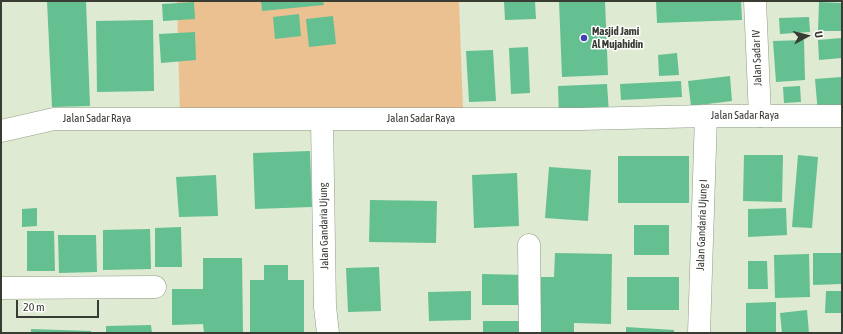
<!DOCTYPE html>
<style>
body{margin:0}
#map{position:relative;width:843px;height:334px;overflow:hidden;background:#deead2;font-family:"Asap Condensed",sans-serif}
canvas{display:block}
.frame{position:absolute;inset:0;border:2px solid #383c33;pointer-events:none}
.north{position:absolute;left:787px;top:16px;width:40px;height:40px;-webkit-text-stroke:3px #fff;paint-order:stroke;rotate:83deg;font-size:11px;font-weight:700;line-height:16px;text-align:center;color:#383c33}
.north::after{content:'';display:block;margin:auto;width:14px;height:18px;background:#383c33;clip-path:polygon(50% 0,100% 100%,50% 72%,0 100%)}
.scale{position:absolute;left:16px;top:300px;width:83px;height:18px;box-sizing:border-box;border:2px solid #383c33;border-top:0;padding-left:5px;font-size:12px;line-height:14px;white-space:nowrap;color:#383c33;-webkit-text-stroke:3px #fff;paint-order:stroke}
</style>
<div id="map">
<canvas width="843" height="334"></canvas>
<div class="frame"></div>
<div class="north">U</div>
<div class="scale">20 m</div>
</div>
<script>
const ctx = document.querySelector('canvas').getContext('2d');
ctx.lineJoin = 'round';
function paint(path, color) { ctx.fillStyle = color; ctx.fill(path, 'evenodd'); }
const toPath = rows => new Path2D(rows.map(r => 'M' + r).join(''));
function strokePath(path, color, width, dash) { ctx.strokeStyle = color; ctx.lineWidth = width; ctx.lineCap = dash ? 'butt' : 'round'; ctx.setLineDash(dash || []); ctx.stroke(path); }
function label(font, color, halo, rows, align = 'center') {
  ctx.font = font + ' "Asap Condensed",sans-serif'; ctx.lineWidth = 3; ctx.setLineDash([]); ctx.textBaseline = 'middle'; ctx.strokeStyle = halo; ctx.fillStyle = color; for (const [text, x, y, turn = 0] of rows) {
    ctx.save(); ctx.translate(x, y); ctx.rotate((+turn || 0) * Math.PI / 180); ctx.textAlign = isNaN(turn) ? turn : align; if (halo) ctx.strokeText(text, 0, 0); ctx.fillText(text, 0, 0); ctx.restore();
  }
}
const green = toPath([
 [177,1,459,1,463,110,180,115]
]);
const building = toPath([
 [47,1,86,1,90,106,52,107],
 [261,1,323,1,324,5,262,11],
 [504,1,535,1,536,19,505,20],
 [559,1,605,1,608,75,562,77],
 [656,1,741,1,742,20,657,23],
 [194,2,195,19,163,21,162,4],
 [819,2,842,3,842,31,818,31],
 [299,14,301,36,275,39,273,17],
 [333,16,336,44,309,47,306,19],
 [809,17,810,32,780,34,779,18],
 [153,20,154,91,97,92,96,21],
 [195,32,196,60,161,63,159,34],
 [842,38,842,58,819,60,818,40],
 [804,40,805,80,776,82,773,41],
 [528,47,530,93,511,94,509,48],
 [493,50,496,101,469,102,466,51],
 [677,53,679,75,659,76,658,55],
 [730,76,732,101,691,106,688,81],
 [842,77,842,112,818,114,815,79],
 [681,81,682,97,621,100,620,84],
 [607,84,609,113,559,115,558,86],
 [800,86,801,102,784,103,783,87],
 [310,151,312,207,255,209,253,153],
 [744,155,783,155,782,202,743,201],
 [798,155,818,157,812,228,792,227],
 [618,156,689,156,689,203,618,203],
 [549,167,591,170,588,221,545,218],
 [517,173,519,226,474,228,472,175],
 [216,175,218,216,179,217,176,177],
 [370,200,437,201,436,243,369,242],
 [37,208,37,226,22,227,22,209],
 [786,208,787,235,748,237,748,209],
 [634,225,669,225,669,255,634,255],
 [181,227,182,267,155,267,155,228],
 [150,229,151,269,103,270,103,230],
 [27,231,54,231,55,271,27,271],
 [58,235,96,235,97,272,59,273],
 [555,253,612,254,611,324,574,323,574,333,540,333,541,277,554,277],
 [813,253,842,253,842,284,813,285],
 [809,254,810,297,775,298,774,255],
 [203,258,242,258,243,333,204,333,203,324,172,325,172,289,203,289],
 [748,261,767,261,768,289,748,289],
 [264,265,288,265,288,280,304,280,304,333,250,333,250,280,264,280],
 [379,267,381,311,348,312,346,268],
 [482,274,527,275,528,305,482,305],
 [627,277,679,277,679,310,627,310],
 [471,291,471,320,429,321,428,292],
 [826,291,842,291,842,313,825,313],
 [776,302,776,333,746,333,746,303],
 [807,310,809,333,782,333,780,313],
 [483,321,524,321,523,333,483,333],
 [151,325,152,333,106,333,106,326],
 [626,327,674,330,674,333,626,333],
 [31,329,91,331,91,333,31,333]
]);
const street = toPath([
 [755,1,760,116],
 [322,120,325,307,328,333],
 [529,245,530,333],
 [1,288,155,287],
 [699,333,706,116]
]);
const secondary = toPath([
 [1,131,54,119,581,119,706,116,842,116]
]);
const markers = [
 [584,38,4,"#4640b6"]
];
const poiNames = [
 ["Masjid Jami",592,32],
 ["Al Mujahidin",592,45]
];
const streetNames = [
 ["Jalan Sadar IV",757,58,-92],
 ["Jalan Sadar Raya",745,116],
 ["Jalan Sadar Raya",97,119],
 ["Jalan Sadar Raya",421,119],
 ["Jalan Gandaria Ujung I",702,225,-88],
 ["Jalan Gandaria Ujung",324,226,-91]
];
paint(green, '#ecc192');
paint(building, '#64c090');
strokePath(street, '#919c86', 23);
strokePath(secondary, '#919c86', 23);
strokePath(street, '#fff', 22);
strokePath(secondary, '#fff', 22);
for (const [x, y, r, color] of markers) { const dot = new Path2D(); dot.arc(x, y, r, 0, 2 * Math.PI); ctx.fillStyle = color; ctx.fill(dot); strokePath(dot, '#fff', 1.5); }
label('bold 11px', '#383c33', '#fff', poiNames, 'left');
label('11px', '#383c33', '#fff', streetNames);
</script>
